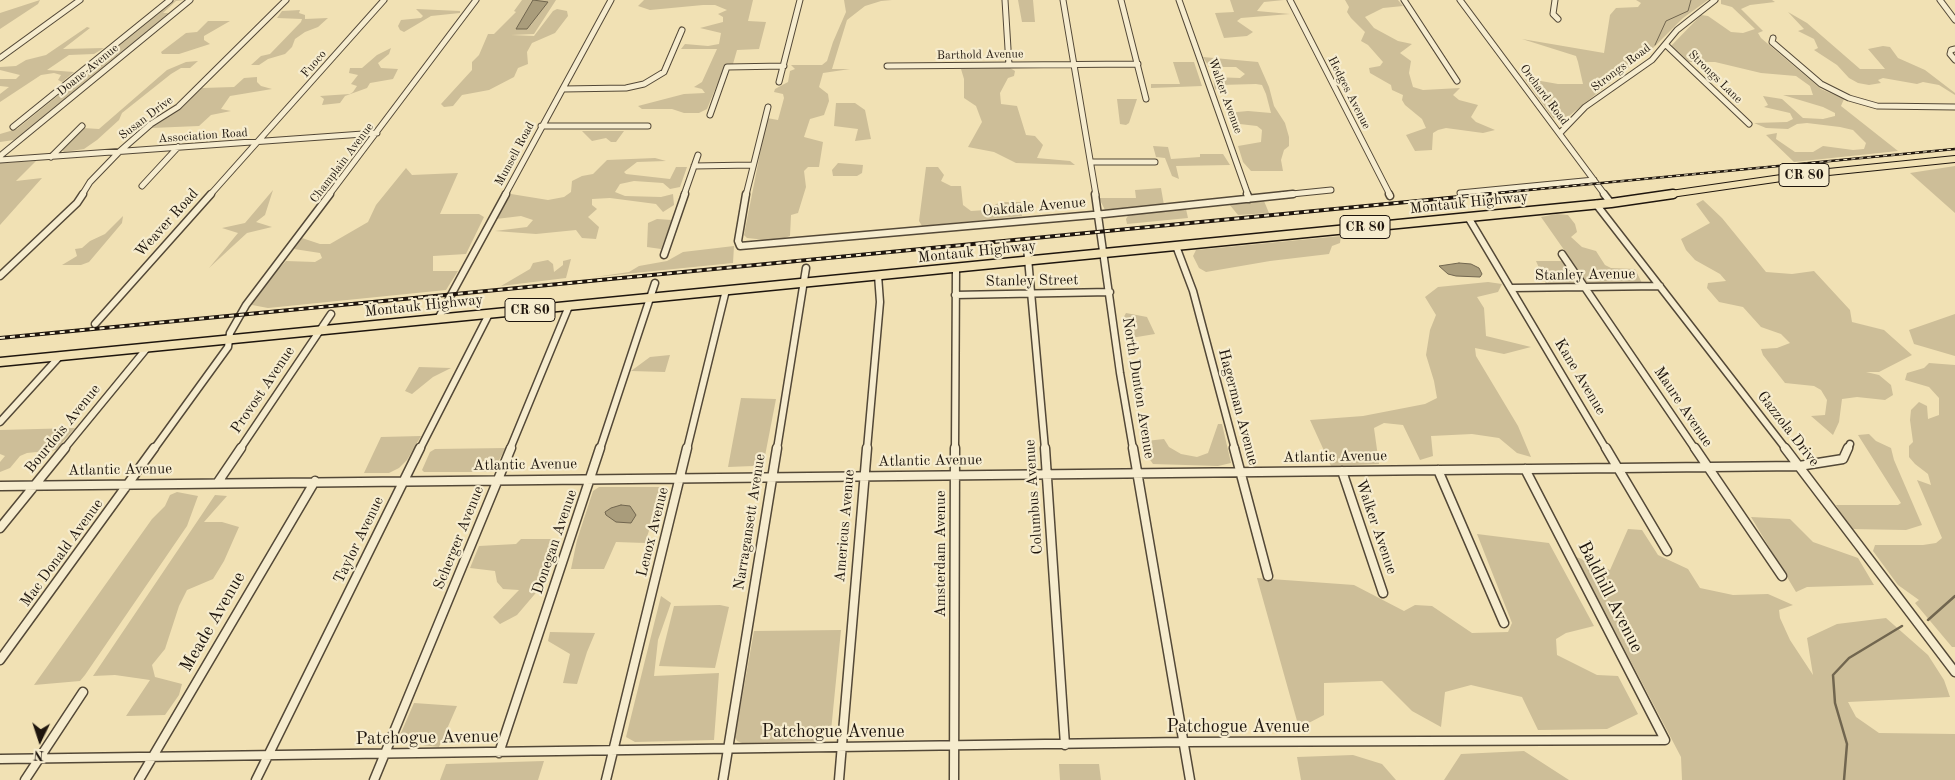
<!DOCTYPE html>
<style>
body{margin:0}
#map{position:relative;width:1955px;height:780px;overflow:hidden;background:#f1e1b4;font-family:"Old Standard TT",serif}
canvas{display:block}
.north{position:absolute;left:15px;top:715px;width:50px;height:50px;-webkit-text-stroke:4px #f6ecce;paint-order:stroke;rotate:184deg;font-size:14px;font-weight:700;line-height:20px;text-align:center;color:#1e150d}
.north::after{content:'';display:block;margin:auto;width:18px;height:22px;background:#1e150d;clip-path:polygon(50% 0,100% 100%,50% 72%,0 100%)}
</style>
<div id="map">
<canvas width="1955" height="780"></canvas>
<div class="north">N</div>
</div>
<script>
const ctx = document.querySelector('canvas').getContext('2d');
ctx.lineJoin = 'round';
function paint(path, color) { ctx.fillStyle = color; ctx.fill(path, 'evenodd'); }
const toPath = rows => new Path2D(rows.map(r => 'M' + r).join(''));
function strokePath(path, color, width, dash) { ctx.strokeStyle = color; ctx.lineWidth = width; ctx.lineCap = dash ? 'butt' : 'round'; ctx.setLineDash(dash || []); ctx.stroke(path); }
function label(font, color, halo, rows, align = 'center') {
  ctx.font = font + ' "Old Standard TT",serif'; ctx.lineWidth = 4.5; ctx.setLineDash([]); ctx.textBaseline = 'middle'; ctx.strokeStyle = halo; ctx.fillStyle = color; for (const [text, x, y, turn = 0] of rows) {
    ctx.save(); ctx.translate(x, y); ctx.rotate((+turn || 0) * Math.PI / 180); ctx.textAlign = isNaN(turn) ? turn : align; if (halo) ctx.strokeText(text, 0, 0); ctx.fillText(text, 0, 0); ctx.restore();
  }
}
const green = toPath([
 [40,0,38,4,0,29,0,13],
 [175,0,184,0,176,1,163,13,169,13,21,135,14,140,0,142,0,134,17,129],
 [522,0,556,0,534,34,511,35,534,36,553,11,557,9,567,11,568,16,555,33,532,43,527,52,528,64,518,68,514,77,489,90,462,95,453,106,444,107,441,104,472,70,472,62,479,55,488,34,494,34,516,12,514,11],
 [644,0,753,0,748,21,766,22,759,49,737,50,733,64,725,65,707,109,699,113,684,113,672,109,642,109,638,106,684,94,705,93,702,89,694,87,702,82,717,49,681,49,685,44,708,46,719,44,721,33,700,28,723,22,723,17,718,14,727,10,715,5,703,5,650,10,638,6],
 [844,0,892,0,881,1,865,6,847,20,832,69,850,69,823,73,819,87,828,94,829,101,824,115,810,119,804,137,823,142,819,167,808,167,804,171,806,187,798,213,791,215,790,236,776,241,747,238,744,235,767,118,778,120,784,98,783,94,774,92,775,89,788,82,790,71,795,69,791,65,822,65,827,61,833,42,846,12],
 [1018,0,1033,0,1035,22,1022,22],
 [1230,0,1284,0,1264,2,1257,11,1290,14,1241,18,1237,21,1253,32,1247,36,1224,38,1215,13,1234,12],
 [1345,0,1398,0,1403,6,1383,8,1365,17,1374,28,1398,41,1412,44,1400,53,1411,61,1409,73,1413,87,1423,90,1460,88,1453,95,1459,100,1478,105,1471,117,1476,122,1495,130,1483,133,1446,128,1438,130,1433,133,1432,150,1415,151,1406,135,1426,128,1422,119,1405,105,1402,100,1403,95,1392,90,1391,85,1370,73,1369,68,1380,66,1383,62,1368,45,1361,41,1365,32,1351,18,1347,12,1349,7],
 [1636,0,1708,0,1683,18,1653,48,1564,120,1553,118,1524,78,1558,84,1583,84,1578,62,1576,56,1522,39,1604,53,1610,15,1616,8,1638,7,1641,3],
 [1721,0,1772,0,1775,2,1750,5,1741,9,1763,31,1758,33,1761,38,1821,89,1844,99,1841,106,1898,151,1794,162,1766,135,1777,133,1776,139,1795,152,1813,152,1823,146,1853,150,1864,149,1866,143,1853,130,1840,127,1807,123,1797,124,1788,129,1766,128,1754,123,1787,122,1793,119,1790,113,1764,107,1768,105,1763,96,1782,99,1803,118,1823,119,1835,116,1835,113,1823,107,1783,95,1813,95,1810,86,1796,76,1761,73,1715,62,1688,62,1671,46,1701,15,1708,16,1731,32,1743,33,1755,29,1732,7,1721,4],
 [416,9,460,11,460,13,431,16,404,32,400,30,398,26,401,20,421,18,423,16],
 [300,10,299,13,305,15,305,19,328,18,318,27,305,32,295,39,292,47,285,54,268,59,259,65,251,65,261,56,270,54,301,22,302,19,277,18,282,11],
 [1788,12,1807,23,1860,69,1885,69,1868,49,1883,46,1890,47,1898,58,1925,70,1955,93,1955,95,1939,85,1923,82,1917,84,1883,78,1878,80,1881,83,1869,85,1858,83,1849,78,1837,65,1814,50,1818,48,1814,39,1798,31,1804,29],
 [208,21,230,21,204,36,204,40,210,44,179,54,162,54,161,52,186,33,197,32],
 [87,27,90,28,63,49,104,48,94,54,69,55,47,70,74,72,62,82,58,80,61,75,54,73,41,75,0,102,0,94,9,87,0,86,0,79,16,79,20,75,0,70,0,67,16,66,26,60,46,55],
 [391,48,389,54,378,63,381,68,398,69,393,79,370,83,367,88,345,96,340,103,322,105,324,99,320,96,350,94,353,92,357,86,351,84,358,75,349,73,350,68,362,68,377,55],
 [1203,57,1258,62,1269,87,1274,106,1285,123,1289,137,1289,146,1284,150,1281,160,1283,171,1251,171,1243,162,1238,146,1261,142,1262,130,1257,126,1231,123,1226,113,1248,111,1271,113,1266,94,1262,85,1256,84,1220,85,1215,90,1213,77,1240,78,1245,74,1236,67,1209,67],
 [198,61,190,68,181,68,171,74,122,113,119,120,97,140,84,149,64,152,62,150,83,128,99,129,167,70,186,62],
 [1173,62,1194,62,1202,86,1151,88,1151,84,1180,84],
 [1010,68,1015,71,1014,76,1008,78,1000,93,1001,104,1017,106,1026,135,1035,136,1043,145,1037,158,1070,161,1075,165,1016,163,994,152,968,147,982,122,976,106,964,98,964,79,961,69],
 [257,77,257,82,261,86,272,89,230,96,221,109,231,111,211,115,199,126,151,128,183,107,202,88,234,87,244,78],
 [1117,99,1137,99,1129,123,1126,125,1120,124],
 [836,103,855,103,865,110,871,139,855,141,858,129,834,126],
 [582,131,624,131,616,142,611,142,606,138,592,141],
 [1153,146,1168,147,1171,159,1200,157,1200,154,1223,154,1230,165,1176,166,1179,179,1172,176,1165,158,1156,157],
 [655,158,666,161,637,162,624,172,626,174,670,179,676,167,687,167,680,187,670,189,663,183,634,181,620,184,615,192,625,196,661,197,673,194,674,205,663,212,656,204,610,198,592,199,592,205,597,209,588,217,599,227,596,239,582,238,576,230,536,234,495,231,527,227,533,220,521,216,496,219,511,194,548,200,564,197,571,192,572,181,582,176,593,174,607,160],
 [36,161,16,181,42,178,0,225,0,163],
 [838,163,863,165,862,173,857,176,833,176,832,170],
 [1955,166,1955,213,1910,173],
 [926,167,938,167,944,175,941,181,951,186,961,186,963,205,971,211,986,210,1000,202,1021,202,1022,216,922,226,919,221],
 [406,168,412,175,458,173,440,214,479,214,484,217,466,254,433,256,433,271,458,271,446,290,268,308,252,305,250,300,286,261,315,262,322,258,320,253,294,249,302,238,320,244,330,244,368,222,376,205],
 [1161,188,1164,205,1105,210,1099,198,1136,198,1135,190],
 [273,190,265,215,256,222,272,227,247,233,209,268,238,233,222,228,245,223],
 [1703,200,1722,218,1766,272,1792,274,1814,271,1850,310,1852,322,1884,330,1912,355,1879,372,1866,372,1879,375,1891,385,1893,395,1885,400,1857,397,1842,399,1839,422,1833,435,1811,416,1825,415,1827,400,1821,390,1814,386,1785,383,1763,355,1761,349,1777,348,1790,343,1781,334,1761,327,1743,307,1719,302,1707,288,1708,283,1726,281,1720,274,1695,260,1686,250,1681,239,1710,223,1696,204],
 [1264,201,1269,213,1238,215,1229,204],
 [1186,209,1188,218,1127,224,1126,219,1129,214],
 [1557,214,1568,215,1575,224,1577,232,1571,237,1582,247,1596,251,1605,265,1611,268,1635,269,1642,283,1588,284,1541,217],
 [123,216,122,223,89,262,81,265,62,265,77,256,75,249,82,248,90,241,105,234],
 [657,219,672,220,661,249,647,247,648,223],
 [1341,236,1340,243,1332,246,1329,254,1270,261,1206,272,1199,268,1193,256,1196,250],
 [734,246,733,263,595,277,629,272,639,266,667,261,683,252],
 [571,259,566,278,501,286,530,269,533,263,548,260,553,264,554,272,563,265,563,261],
 [1536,261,1562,261,1578,285,1546,284],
 [1488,282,1502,284,1498,292,1477,297,1484,308,1486,336,1531,347,1504,354,1475,348,1476,356,1518,426,1531,457,1517,453,1499,438,1472,434,1431,436,1433,456,1420,460,1403,425,1384,423,1374,428,1379,464,1331,466,1310,420,1363,416,1425,404,1437,398,1434,381,1426,355,1430,330,1436,315,1425,297,1438,287],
 [1126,313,1147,317,1155,334,1125,339,1122,320],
 [1955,314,1955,356,1914,344,1909,330],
 [670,355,665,372,631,371,650,357],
 [1929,363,1955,365,1955,647,1952,647,1915,603,1919,600,1898,585,1873,551,1875,545,1923,545,1936,543,1942,538,1917,480,1931,485,1928,474,1915,464,1909,457,1909,446,1913,442,1910,420,1911,410,1919,402,1927,406,1928,419,1939,415,1939,398,1929,387,1905,380,1907,373,1924,368],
 [419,367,451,368,433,377,412,394,405,391],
 [741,398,776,399,764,461,753,466,728,467],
 [1218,424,1222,424,1231,463,1218,466,1153,464,1146,454,1146,441,1164,439,1169,447,1181,454,1197,457,1208,453],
 [75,428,56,450,27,453,20,456,10,468,0,472,0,462,5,456,0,454,0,430],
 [1869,434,1876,441,1891,448,1894,460,1922,525,1906,530,1850,529,1836,505,1898,505,1901,503,1858,435],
 [421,436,407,460,399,468,389,473,364,473,381,437],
 [506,448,492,472,424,472,422,470,430,452,435,449],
 [599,487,663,487,645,543,616,542,604,569,571,569,577,540,593,491],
 [177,492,198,496,187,526,85,675,80,681,34,685,152,519,165,506,170,495],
 [215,495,227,496,204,522,222,522,239,527,224,561,213,579,187,590,179,606,165,649,152,665,155,677,182,684,179,695,165,715,126,716,150,680,115,675,93,676],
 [1751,517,1790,519,1813,542,1858,558,1874,585,1807,587,1796,592],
 [1628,529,1642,530,1658,555,1688,569,1700,588,1733,595,1768,594,1793,605,1779,610,1780,618,1790,640,1813,675,1807,638,1837,624,1886,618,1928,655,1944,680,1950,697,1848,702,1856,717,1879,733,1955,734,1955,780,1682,780,1681,757,1576,557,1610,570],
 [1477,534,1549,543,1594,626,1566,633,1556,639,1557,655,1597,675,1618,676,1638,714,1607,729,1538,730,1522,697,1471,685,1445,692,1441,727,1412,711,1382,681,1324,683,1324,715,1299,728,1257,578,1354,585,1404,611,1415,605,1432,606,1472,633,1508,632,1512,623],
 [521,539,558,539,540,588,517,615,500,624,493,617,519,590,503,589,497,582,495,571,470,568,479,546,516,544],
 [661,596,671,603,658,640,654,676,719,673,714,740,635,742,626,737],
 [720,605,729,607,715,668,659,666,674,606],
 [841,630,831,731,827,738,820,741,742,743,737,741,735,737,754,631],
 [550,632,595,633,587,652,577,684,563,683,570,654,548,641],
 [414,703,457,706,439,747,397,742],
 [1524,751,1569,780,1444,780,1461,754],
 [1353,755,1382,764,1396,780,1301,780,1297,757],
 [544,761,538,780,440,780,446,764],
 [1059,764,1099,764,1101,780,1060,780]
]);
const water = toPath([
 [533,0,548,2,527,29,516,29,533,0],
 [1459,263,1471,264,1479,268,1482,274,1480,277,1456,276,1448,274,1439,266,1459,263],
 [621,505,630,506,636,515,631,523,616,522,606,515,605,512,611,508,621,505]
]);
const streamFar1 = toPath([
 [1655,45,1666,21,1688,11,1691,0]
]);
const stream = toPath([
 [1928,620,1955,596],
 [1844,780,1847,744,1835,703,1833,675,1849,658,1902,626]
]);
const minorFar2 = toPath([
 [1005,0,1009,65],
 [1063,0,1096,195],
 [1121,0,1146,99],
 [1179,0,1248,195],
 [1290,0,1390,195],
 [1404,0,1457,81],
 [1460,0,1605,195],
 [1555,0,1553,14,1558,19],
 [1940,0,1955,20],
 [1773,38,1772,42,1821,84,1849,98,1877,106,1955,107],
 [1666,45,1749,124],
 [1955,49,1951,50,1950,54,1955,60],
 [0,58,80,0],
 [887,66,1138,64],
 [779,82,800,0],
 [563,89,626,88,644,84,664,72,682,30],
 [710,115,727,67,784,66],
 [541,126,648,126],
 [13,127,170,0],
 [1560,133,1585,107,1652,60,1677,30,1715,0],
 [0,156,190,0],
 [51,157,82,126],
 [0,160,377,133],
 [1091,162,1155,162],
 [694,166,752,165],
 [142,186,178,147],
 [1460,193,1594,180],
 [82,195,90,182,119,152,151,124,178,107,286,0],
 [210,195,384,0],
 [329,195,476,0],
 [505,195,611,0],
 [684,195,698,155],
 [746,195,768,107],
 [1282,195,1331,190]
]);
const minorFar1 = toPath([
 [746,194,738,241,740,246,1104,214,1293,194],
 [1095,194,1120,373,1133,449],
 [1247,194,1249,199],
 [1389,194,1390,196],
 [1604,194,1611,203],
 [1596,204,1786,449],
 [1468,217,1606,449],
 [1176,246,1193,291,1235,449],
 [1027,247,1045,449],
 [1562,254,1695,449],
 [664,255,685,194],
 [0,276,77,203,83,194],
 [1511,288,1660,286],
 [955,295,1110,292],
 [438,319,506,194],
 [95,324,211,194],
 [0,422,60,356],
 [64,449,147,348],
 [154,449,228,347,230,333,246,305,330,194],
 [240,449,331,314],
 [420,449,489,314],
 [510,449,569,306],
 [600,449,655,283],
 [687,449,726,290],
 [777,449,806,268],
 [867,449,880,302,878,275],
 [955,449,956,268],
 [1848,449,1850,444]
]);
const minor = toPath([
 [1045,448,1065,745],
 [1133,448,1190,780],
 [1234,448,1268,576],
 [1606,448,1667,551],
 [1695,448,1782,576],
 [1785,448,1955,672],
 [1438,470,1504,623],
 [1342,471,1383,593],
 [218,482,241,448],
 [0,486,1799,466,1843,459,1848,448],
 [0,528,65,448],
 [0,660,154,448],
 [499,753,600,448],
 [0,759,1184,742,1665,740,1525,469],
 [25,780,83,692],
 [139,780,315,481],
 [256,780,420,448],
 [374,780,511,448],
 [606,780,687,448],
 [723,780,777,448],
 [839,780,867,448],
 [954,780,955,448]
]);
const majorFar1 = toPath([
 [1664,195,1809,174,1955,159]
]);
const major = toPath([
 [0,362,1611,203,1673,194]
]);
const railFar1 = toPath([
 [1477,195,1955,149]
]);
const rail = toPath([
 [0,338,1490,194]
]);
const farStreetnames = [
 ["Barthold Avenue",980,55,-1],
 ["Fuoco",314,64,-49],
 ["Strongs Road",1621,68,-37],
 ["Doane Avenue",88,70,-39],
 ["Strongs Lane",1715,77,44],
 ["Hedges Avenue",1349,93,63],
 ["Orchard Road",1544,95,53],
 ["Walker Avenue",1225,96,70],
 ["Susan Drive",146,118,-37],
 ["Association Road",203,136,-4],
 ["Munsell Road",515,154,-62],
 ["Champlain Avenue",342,163,-53]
];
const shields = [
 [1804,175,50],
 [1365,227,50],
 [530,310,50]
];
const shieldNames = [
 ["CR 80",1804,175],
 ["CR 80",1365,227],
 ["CR 80",530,310]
];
const streetNames = [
 ["Montauk Highway",1469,203,-6],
 ["Oakdale Avenue",1034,207,-5],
 ["Weaver Road",167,223,-48],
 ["Montauk Highway",977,252,-6],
 ["Stanley Avenue",1585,275,-1],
 ["Stanley Street",1032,281,-1],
 ["Montauk Highway",424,306,-6],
 ["Kane Avenue",1580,377,59],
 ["North Dunton Avenue",1138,388,81],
 ["Provost Avenue",263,390,-56],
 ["Hagerman Avenue",1238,407,75],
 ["Maure Avenue",1683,407,56],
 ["Bourdois Avenue",63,429,-51],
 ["Gazzola Drive",1788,429,52],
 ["Atlantic Avenue",1335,457,-1],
 ["Atlantic Avenue",930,461,-1],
 ["Atlantic Avenue",525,465,-1],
 ["Atlantic Avenue",120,470,-1],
 ["Columbus Avenue",1034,497,-94],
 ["Narragansett Avenue",750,522,-81],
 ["Americus Avenue",845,526,-85],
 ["Walker Avenue",1376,527,71],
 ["Lenox Avenue",653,532,-76],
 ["Scherger Avenue",459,538,-68],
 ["Taylor Avenue",359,540,-64],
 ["Donegan Avenue",555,542,-71],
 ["Mac Donald Avenue",62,553,-54],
 ["Amsterdam Avenue",941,554,-90]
];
const nearStreetnames = [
 ["Baldhill Avenue",1610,597,63],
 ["Meade Avenue",213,622,-60],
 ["Patchogue Avenue",1238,727],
 ["Patchogue Avenue",833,732],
 ["Patchogue Avenue",427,738,-1]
];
paint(green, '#cdbe98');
paint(water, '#a99c7b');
strokePath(water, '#71664f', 1);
strokePath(streamFar1, '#71664f', 1);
strokePath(stream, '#71664f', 2.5);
strokePath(minorFar2, '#534837', 7);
strokePath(minorFar1, '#534837', 9);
strokePath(minor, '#534837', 11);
strokePath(majorFar1, '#1e150d', 8);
strokePath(major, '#1e150d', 11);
strokePath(minorFar2, '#f6ecce', 5);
strokePath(minorFar1, '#f6ecce', 6);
strokePath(minor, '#f6ecce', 8);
strokePath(majorFar1, '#f1e1b4', 6);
strokePath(major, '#f1e1b4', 8);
strokePath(railFar1, '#1e150d', 2.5);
strokePath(rail, '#1e150d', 4);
strokePath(railFar1, '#f6ecce', 1, [4]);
strokePath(rail, '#f6ecce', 2, [5]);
label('12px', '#1e150d', '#f6ecce', farStreetnames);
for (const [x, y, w] of shields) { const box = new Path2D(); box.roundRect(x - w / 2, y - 11.5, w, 23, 4); ctx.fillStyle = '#f6ecce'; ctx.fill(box); strokePath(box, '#1e150d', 1); }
label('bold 14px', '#1e150d', null, shieldNames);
label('15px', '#1e150d', '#f6ecce', streetNames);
label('18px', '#1e150d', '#f6ecce', nearStreetnames);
</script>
